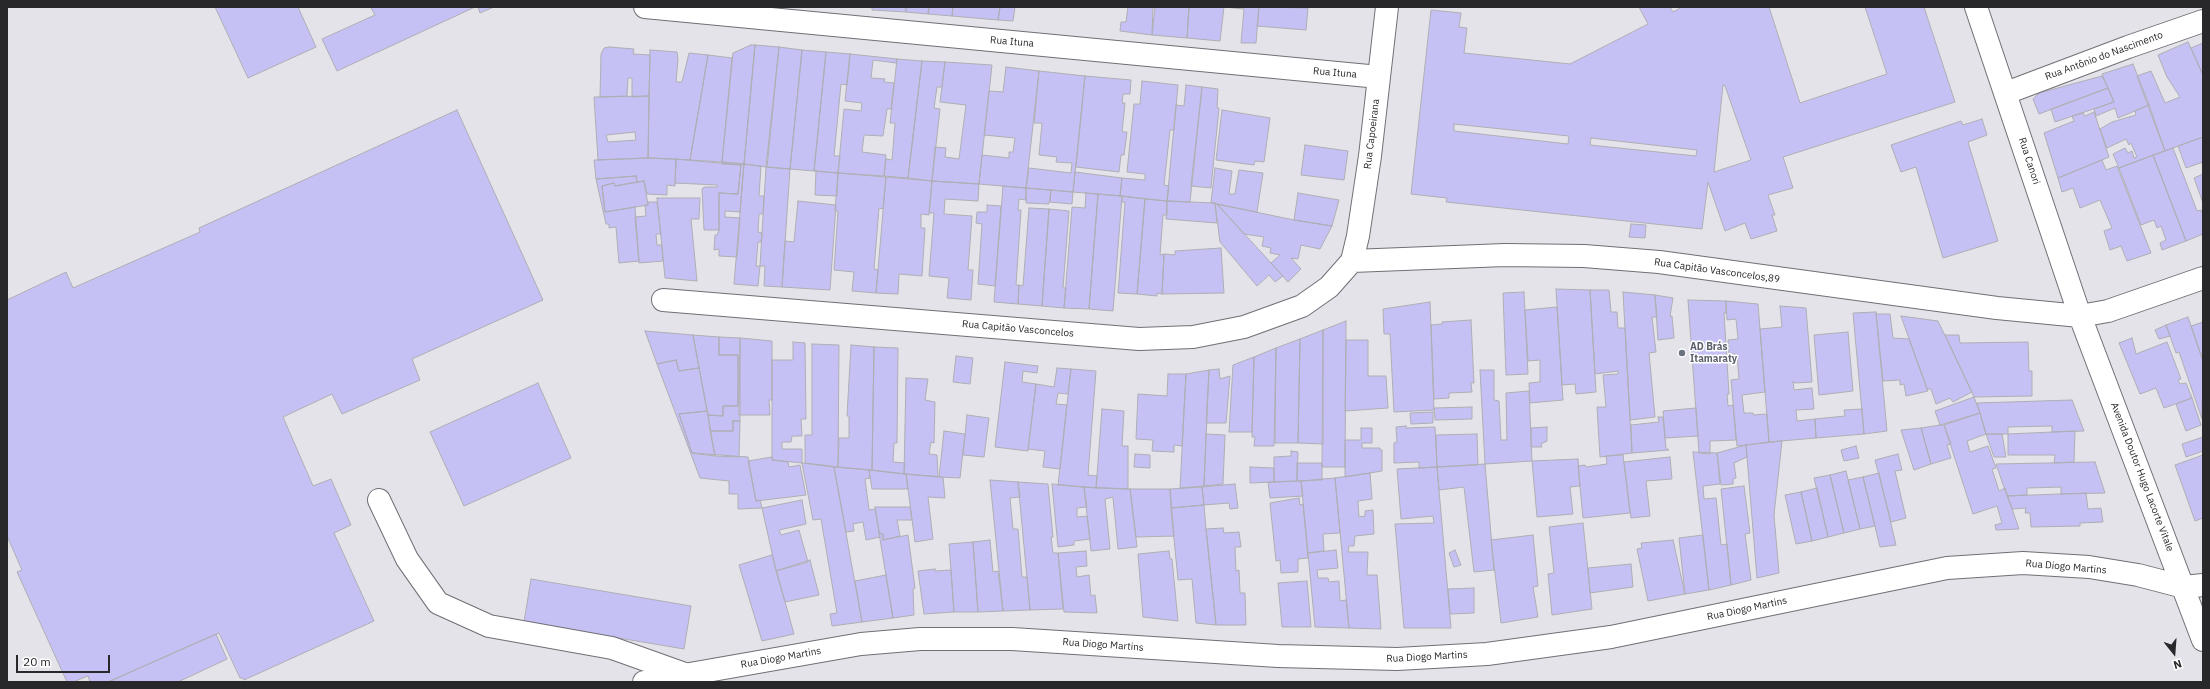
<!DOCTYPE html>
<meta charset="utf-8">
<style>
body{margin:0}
#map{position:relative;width:2210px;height:689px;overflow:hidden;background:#e4e3ea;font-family:"IBM Plex Sans",sans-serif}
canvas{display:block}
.frame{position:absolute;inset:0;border:8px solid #28272a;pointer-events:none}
.north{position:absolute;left:2154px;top:633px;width:40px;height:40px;-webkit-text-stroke:3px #fff;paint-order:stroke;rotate:163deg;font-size:11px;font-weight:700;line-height:16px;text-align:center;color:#28272a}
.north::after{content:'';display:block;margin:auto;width:14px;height:18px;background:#28272a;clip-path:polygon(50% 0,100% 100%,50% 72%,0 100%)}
.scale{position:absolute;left:16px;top:655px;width:94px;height:18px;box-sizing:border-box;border:2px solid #28272a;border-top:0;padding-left:5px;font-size:12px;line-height:14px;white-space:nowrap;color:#28272a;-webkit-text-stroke:3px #fff;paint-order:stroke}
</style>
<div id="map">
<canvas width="2210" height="689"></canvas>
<div class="frame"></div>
<div class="north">N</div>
<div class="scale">20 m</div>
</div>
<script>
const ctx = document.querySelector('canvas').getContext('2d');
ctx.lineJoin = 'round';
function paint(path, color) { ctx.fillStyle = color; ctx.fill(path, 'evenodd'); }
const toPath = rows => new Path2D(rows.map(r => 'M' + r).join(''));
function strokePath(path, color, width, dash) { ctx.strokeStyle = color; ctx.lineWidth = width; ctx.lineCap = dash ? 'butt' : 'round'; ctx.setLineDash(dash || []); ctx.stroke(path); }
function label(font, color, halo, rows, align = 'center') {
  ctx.font = font + ' "IBM Plex Sans",sans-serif'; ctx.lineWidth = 3; ctx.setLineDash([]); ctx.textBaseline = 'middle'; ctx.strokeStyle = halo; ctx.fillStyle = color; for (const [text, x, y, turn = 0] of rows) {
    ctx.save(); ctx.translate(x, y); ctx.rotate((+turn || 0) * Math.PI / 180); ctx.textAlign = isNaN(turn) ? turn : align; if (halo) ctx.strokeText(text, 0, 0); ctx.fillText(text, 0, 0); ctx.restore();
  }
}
const building = toPath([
 [215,7,298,7,316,47,248,78,215,7],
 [374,7,475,7,337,71,322,39,375,15,371,8,374,7],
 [478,7,494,7,480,13,478,7],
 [872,7,906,7,906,12,872,10,872,7],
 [906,7,929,7,928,14,906,12,906,7],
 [929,7,953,7,952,16,928,14,929,7],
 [953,7,1000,7,998,20,952,16,953,7],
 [1000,7,1015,7,1013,21,998,20,1000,7],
 [1128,7,1153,7,1152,35,1120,31,1121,22,1126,22,1128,7],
 [1155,7,1189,7,1187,38,1152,35,1155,7],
 [1189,7,1224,7,1220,41,1187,38,1189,7],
 [1224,7,1259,7,1256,43,1241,43,1244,9,1224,7],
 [1259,7,1308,8,1306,30,1257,26,1259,7],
 [1639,7,1670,7,1673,12,1682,7,1769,7,1800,103,1887,74,1865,7,1924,7,1955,102,1783,157,1793,188,1768,195,1775,215,1772,215,1777,231,1751,239,1745,223,1725,231,1708,182,1702,229,1446,202,1447,198,1411,194,1431,10,1461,13,1459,27,1467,28,1464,53,1570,64,1648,24,1639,7],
 [1723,85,1725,86,1751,160,1714,172,1723,85],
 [1454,124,1569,136,1568,144,1454,131,1454,124],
 [1591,138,1697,150,1696,156,1590,145,1591,138],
 [2188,42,2203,75,2203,137,2165,151,2137,76,2151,71,2165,103,2180,97,2167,77,2158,55,2188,42],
 [2203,43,2203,75,2191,48,2203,43],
 [751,45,755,45,744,164,722,162,733,53,751,45],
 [755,45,779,47,766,167,744,164,755,45],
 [609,47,634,49,633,54,650,55,649,96,632,97,632,78,628,78,627,96,600,97,601,54,604,48,609,47],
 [779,47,802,50,790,169,767,167,779,47],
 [650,50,677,52,678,59,676,82,682,82,689,53,708,55,690,160,648,158,650,50],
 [802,50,826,52,814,171,790,169,802,50],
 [826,52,850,54,847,85,841,84,834,156,840,156,838,173,814,171,826,52],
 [850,54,897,59,896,63,873,60,871,78,885,79,884,82,894,83,891,109,887,109,883,136,864,135,862,152,886,155,884,176,838,173,844,109,861,111,862,103,845,101,850,54],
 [708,55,732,58,722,162,690,160,708,55],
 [897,59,922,61,908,178,884,176,886,159,892,160,895,123,890,123,897,59],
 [922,61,945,62,942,87,937,87,934,108,940,109,932,181,908,178,922,61],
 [945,62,992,65,979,184,932,181,935,147,946,148,945,157,959,159,966,105,940,102,945,62],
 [2133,64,2149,105,2118,118,2115,108,2096,116,2094,109,2114,102,2102,74,2133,64],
 [1006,67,1039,71,1026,188,979,184,982,155,1009,158,1009,152,1013,152,1015,138,984,135,989,91,1003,92,1006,67],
 [1039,71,1085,76,1073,192,1026,188,1029,168,1071,173,1072,163,1056,162,1057,157,1039,155,1042,123,1034,123,1039,71],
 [1085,76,1131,80,1130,94,1123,94,1122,103,1125,103,1122,132,1127,132,1124,155,1121,155,1119,172,1076,167,1085,76],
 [2102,76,2108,88,2039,114,2033,99,2039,93,2102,76],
 [1142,81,1178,85,1174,130,1170,130,1164,185,1169,186,1167,201,1120,196,1122,178,1145,180,1145,174,1127,172,1134,104,1140,104,1142,81],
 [1186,85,1202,87,1190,202,1167,201,1176,105,1184,106,1186,85],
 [1202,87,1218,89,1217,108,1219,108,1211,188,1191,186,1202,87],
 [2108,88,2114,102,2055,122,2051,109,2108,88],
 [649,96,648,158,598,160,594,97,649,96],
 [635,132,636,140,608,142,606,135,635,132],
 [2149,105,2165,151,2119,168,2113,154,2125,148,2128,153,2132,151,2134,158,2137,157,2131,143,2129,145,2126,139,2107,148,2100,129,2112,122,2136,115,2135,111,2149,105],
 [457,110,543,300,412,359,420,380,342,414,332,394,283,417,313,486,331,479,351,525,334,533,374,621,244,680,243,678,240,678,219,633,108,682,90,682,88,676,73,682,67,682,17,572,22,570,7,536,7,300,66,272,73,288,200,232,199,228,457,110],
 [1222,110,1270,118,1264,162,1255,161,1254,165,1216,160,1222,110],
 [2094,112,2109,157,2058,178,2044,133,2074,121,2072,116,2083,113,2085,116,2094,112],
 [1982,119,1987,135,1968,142,1998,241,1943,258,1916,167,1901,172,1891,145,1961,121,1963,125,1982,119],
 [2203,137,2203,162,2186,168,2178,146,2203,137],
 [1305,145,1348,151,1344,180,1301,175,1305,145],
 [2173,148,2197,211,2201,210,2203,215,2203,234,2186,241,2153,155,2173,148],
 [2153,155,2186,241,2162,250,2160,243,2166,240,2161,226,2157,228,2154,220,2141,225,2119,168,2153,155],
 [648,158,676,159,675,186,667,185,667,195,647,194,644,181,637,182,636,176,596,179,594,160,648,158],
 [676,159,741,165,738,194,719,193,719,230,704,230,702,189,704,187,717,187,717,185,675,183,676,159],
 [2102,160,2106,170,2117,166,2151,253,2127,261,2121,246,2110,250,2104,231,2112,228,2100,200,2080,208,2073,188,2062,192,2058,178,2102,160],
 [722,162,744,164,740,212,725,211,725,217,740,218,737,257,719,256,719,249,714,250,715,235,717,235,719,230,719,193,738,194,741,165,722,164,722,162],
 [744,164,761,166,759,196,764,196,763,214,759,214,758,232,762,233,761,242,758,242,756,266,760,266,758,286,734,284,744,164],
 [766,167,790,169,782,287,764,286,765,266,760,266,766,167],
 [1215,168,1232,171,1229,194,1235,194,1239,170,1263,173,1257,212,1211,203,1215,168],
 [816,171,838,173,837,196,815,195,816,171],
 [1075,172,1122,178,1120,196,1073,192,1075,172],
 [838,173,886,177,883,209,879,208,874,269,878,270,876,293,852,291,854,272,834,270,838,211,835,211,838,173],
 [2203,174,2203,203,2194,178,2203,174],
 [636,176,637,182,615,186,614,183,602,186,605,212,635,207,639,261,619,263,616,227,609,228,609,224,606,224,596,179,636,176],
 [886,177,932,181,929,215,921,214,921,228,925,228,922,276,899,274,898,294,876,293,886,177],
 [644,181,648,205,605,212,602,186,614,183,615,186,644,181],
 [932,181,979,184,978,201,945,199,944,214,972,216,968,270,973,270,971,300,947,298,949,278,929,276,934,213,929,213,932,181],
 [1003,186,1026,188,1026,200,1019,199,1018,210,1021,210,1016,285,1019,285,1018,304,994,302,1003,186],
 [1026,188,1051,190,1049,204,1026,203,1026,188],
 [1051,190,1073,192,1072,204,1050,202,1051,190],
 [1086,193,1098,194,1089,309,1064,308,1072,207,1085,208,1086,193],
 [1298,193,1339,200,1332,226,1294,220,1298,193],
 [1098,194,1122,196,1113,311,1089,309,1098,194],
 [1122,196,1145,199,1137,294,1118,293,1125,202,1122,202,1122,196],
 [657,198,700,198,699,219,691,219,697,281,665,278,657,198],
 [1145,199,1167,201,1167,215,1163,215,1160,255,1164,254,1162,294,1157,293,1157,296,1137,294,1145,199],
 [798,201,836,205,830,290,782,287,785,241,794,242,798,201],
 [1167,201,1215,203,1217,223,1166,219,1167,201],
 [648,202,657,202,661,234,656,234,657,245,662,245,663,261,639,263,635,217,646,216,645,205,648,205,648,202],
 [1215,203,1217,204,1283,276,1275,282,1269,275,1257,286,1220,242,1215,203],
 [1217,204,1294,220,1332,226,1320,249,1301,245,1298,259,1291,258,1301,269,1288,282,1271,263,1280,255,1270,253,1271,248,1262,246,1264,237,1244,234,1217,204],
 [987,205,1001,206,995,286,978,284,982,224,976,223,977,212,987,212,987,205],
 [1029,208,1049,209,1042,306,1018,304,1019,285,1023,286,1029,208],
 [1049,209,1069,211,1063,288,1066,288,1064,308,1042,306,1049,209],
 [1631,224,1646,225,1645,238,1629,237,1631,224],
 [1221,248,1224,293,1162,294,1164,254,1175,255,1175,251,1221,248],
 [1556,289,1590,290,1596,392,1576,394,1575,384,1562,385,1556,289],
 [1590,290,1609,290,1611,312,1617,312,1618,328,1625,328,1632,453,1600,457,1597,407,1606,407,1603,375,1618,374,1618,371,1595,374,1590,290],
 [1524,292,1528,374,1506,375,1503,293,1524,292],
 [1623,292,1655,295,1657,317,1652,317,1656,352,1649,353,1655,417,1630,420,1623,292],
 [1655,295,1673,298,1670,316,1672,316,1674,338,1658,340,1655,295],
 [1688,300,1726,301,1726,313,1724,313,1729,394,1727,394,1728,406,1733,405,1736,440,1710,441,1710,454,1699,453,1688,300],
 [1726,301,1758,304,1765,392,1742,395,1744,413,1753,413,1753,415,1767,414,1769,442,1737,446,1731,380,1739,379,1737,354,1729,354,1728,340,1738,339,1736,319,1727,320,1726,301],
 [1430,302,1434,410,1394,412,1390,334,1384,334,1383,309,1430,302],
 [1780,306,1806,308,1812,382,1795,383,1793,381,1794,390,1812,388,1814,409,1796,410,1797,421,1815,419,1816,438,1769,442,1760,329,1782,327,1780,306],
 [1557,307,1563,400,1530,403,1529,383,1540,382,1540,360,1528,361,1525,310,1557,307],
 [1876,312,1887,431,1864,434,1853,313,1876,312],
 [1876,314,1890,314,1893,338,1909,339,1928,391,1906,396,1904,384,1900,385,1900,380,1883,381,1876,314],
 [1901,316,1938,321,1972,392,1953,402,1950,398,1936,404,1931,389,1927,389,1901,316],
 [2188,317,2203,361,2202,419,2179,352,2176,353,2166,325,2188,317],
 [1471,320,1474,383,1471,383,1472,392,1449,393,1449,398,1434,399,1431,325,1442,324,1442,322,1471,320],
 [1346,321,1345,467,1322,467,1323,330,1346,321],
 [2203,322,2203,361,2191,326,2203,322],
 [2166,325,2170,336,2159,339,2155,330,2166,325],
 [1323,330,1323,444,1298,443,1300,339,1323,330],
 [645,331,693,335,699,368,679,371,676,360,657,364,645,331],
 [1848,332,1853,391,1819,395,1814,335,1848,332],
 [693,335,719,337,719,355,738,355,738,406,723,406,723,416,708,415,693,335],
 [1945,335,1959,335,1960,343,2028,342,2029,371,2032,371,2032,396,1974,397,1945,335],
 [719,337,740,338,740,421,733,421,733,431,710,431,708,415,723,416,723,406,738,406,738,355,719,355,719,337],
 [740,338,772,341,772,400,769,400,770,415,739,415,740,338],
 [2132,338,2136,354,2167,342,2181,379,2178,380,2180,384,2186,383,2192,398,2164,408,2156,388,2140,394,2119,343,2132,338],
 [1300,339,1298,443,1275,443,1276,348,1300,339],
 [1346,340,1368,340,1368,376,1386,376,1388,408,1345,411,1346,340],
 [793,342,805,343,806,419,801,419,802,436,792,436,791,442,782,442,782,449,802,449,802,463,772,460,772,360,793,360,793,342],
 [812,344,839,345,838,467,805,463,805,435,812,435,812,344],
 [851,345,874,347,872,470,838,467,839,438,849,438,849,416,847,416,851,345],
 [874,347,898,348,897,443,894,443,893,462,905,463,904,474,872,470,874,347],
 [1276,348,1274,446,1254,446,1255,437,1252,437,1254,357,1276,348],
 [956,356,973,358,970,384,953,382,956,356],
 [1254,357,1252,432,1229,432,1233,365,1254,357],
 [676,360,679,371,699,368,707,411,679,414,692,453,748,457,756,501,760,500,762,508,738,509,738,494,729,494,729,481,700,478,657,364,676,360],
 [1005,362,1038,366,1037,373,1023,371,1022,382,1036,384,1028,451,995,447,1005,362],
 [1057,368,1071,369,1068,394,1058,393,1056,404,1067,405,1060,469,1043,467,1045,451,1028,449,1036,384,1054,387,1057,368],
 [1071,369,1096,371,1088,475,1097,476,1096,488,1058,485,1071,369],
 [1219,369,1220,379,1230,376,1226,423,1206,423,1209,370,1219,369],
 [1209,370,1204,486,1180,488,1186,374,1209,370],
 [1480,370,1494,370,1494,400,1499,401,1501,440,1507,440,1506,393,1529,391,1532,461,1485,464,1480,370],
 [1168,374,1186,374,1182,446,1174,445,1174,452,1152,451,1153,440,1136,439,1138,394,1167,396,1168,374],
 [906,378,928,379,925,400,935,402,934,443,931,442,929,454,937,455,938,477,904,474,906,378],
 [538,383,571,458,464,506,430,432,538,383],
 [1974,397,1980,413,1940,425,1935,411,1974,397],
 [2192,398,2201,425,2186,431,2176,404,2192,398],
 [2072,400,2084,431,2052,432,2052,426,2008,427,2008,434,1986,434,1977,403,2072,400],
 [1472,407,1472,419,1435,420,1434,408,1472,407],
 [1696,408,1698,436,1665,438,1663,411,1696,408],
 [1102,409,1124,411,1122,446,1128,446,1128,489,1096,488,1102,409],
 [1862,409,1864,434,1816,438,1815,419,1845,416,1844,410,1862,409],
 [707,411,708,415,715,456,692,453,679,414,707,411],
 [1433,412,1433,423,1411,424,1410,413,1433,412],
 [1980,413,1986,434,1967,441,1970,452,1988,446,1996,468,1992,469,1999,491,2005,488,2019,529,1996,530,1995,525,2002,523,1997,506,1973,514,1944,425,1980,413],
 [967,415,989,418,984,457,963,455,967,415],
 [1658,417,1663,417,1666,448,1669,450,1632,453,1631,425,1659,422,1658,417],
 [733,421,740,421,739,457,715,456,710,431,733,431,733,421],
 [1940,425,1944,425,1951,444,1947,445,1951,458,1931,464,1921,428,1940,425],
 [1406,426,1406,428,1435,427,1437,467,1419,468,1419,462,1394,463,1394,443,1397,442,1396,427,1406,426],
 [1547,427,1547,441,1541,444,1542,447,1531,447,1531,428,1547,427],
 [1361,428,1372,428,1372,443,1362,443,1362,448,1380,448,1380,450,1382,450,1382,471,1345,477,1345,440,1361,440,1361,428],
 [1921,428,1931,464,1914,470,1901,430,1921,428],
 [944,431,965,434,960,478,939,477,944,431],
 [2075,431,2074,462,2054,463,2055,455,2008,455,2008,434,2075,431],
 [1206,434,1225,435,1223,484,1204,486,1206,434],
 [1477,434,1478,465,1437,467,1436,435,1477,434],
 [1986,434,2002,434,2006,457,1994,457,1986,434],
 [2203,437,2203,451,2186,457,2182,444,2203,437],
 [1782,441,1774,515,1779,573,1757,578,1746,445,1782,441],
 [1746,445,1747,457,1734,463,1736,478,1733,479,1733,484,1721,485,1717,453,1746,445],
 [1856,446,1859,458,1844,461,1841,450,1856,446],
 [1291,451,1298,452,1297,481,1274,482,1274,457,1291,456,1291,451],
 [1693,452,1717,453,1720,484,1703,486,1704,499,1716,498,1721,545,1727,544,1731,585,1709,590,1693,452],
 [1135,454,1150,455,1150,468,1134,467,1135,454],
 [1898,454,1902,470,1895,471,1906,518,1891,522,1875,460,1898,454],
 [1623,455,1630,513,1583,518,1578,466,1585,465,1586,467,1607,464,1606,456,1623,455],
 [2203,455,2203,518,2195,521,2175,465,2203,455],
 [772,457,772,460,788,462,789,467,800,465,806,495,756,501,748,461,772,457],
 [1670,457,1672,479,1646,481,1650,516,1631,518,1624,462,1670,457],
 [1578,459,1580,486,1570,487,1573,514,1537,517,1532,461,1578,459],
 [2095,462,2105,493,2061,494,2061,487,2027,488,2027,495,2007,496,1996,464,2095,462],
 [802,463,834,467,862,622,832,626,830,614,837,613,821,519,813,520,802,463],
 [1297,463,1322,463,1322,480,1297,481,1297,463],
 [1485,464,1494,570,1474,572,1464,487,1439,490,1437,467,1485,464],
 [834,467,869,470,870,478,865,479,869,510,875,509,880,537,866,540,863,522,853,524,854,531,846,532,834,467],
 [1250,467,1274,468,1274,482,1250,483,1250,467],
 [1437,467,1451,628,1404,628,1395,524,1434,523,1433,516,1401,519,1397,469,1437,467],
 [869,470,906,474,908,489,872,489,869,470],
 [1846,471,1860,529,1844,533,1830,475,1846,471],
 [1370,473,1372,499,1358,501,1359,517,1365,516,1365,511,1373,510,1374,534,1355,536,1354,546,1349,546,1348,552,1368,552,1367,575,1377,575,1381,629,1349,628,1335,478,1370,473],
 [1879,473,1896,545,1880,547,1863,477,1879,473],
 [906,474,943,477,945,498,928,497,933,539,915,542,906,474],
 [1830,475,1844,533,1828,537,1814,478,1830,475],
 [1863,477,1875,526,1860,529,1848,480,1863,477],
 [1335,478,1340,533,1323,534,1324,551,1308,553,1301,481,1335,478],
 [990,480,1018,482,1020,497,1010,498,1013,529,1018,529,1022,577,1027,577,1030,610,1003,611,990,480],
 [1301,481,1303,496,1270,498,1268,482,1301,481],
 [1018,482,1048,484,1053,537,1051,537,1053,553,1058,553,1063,609,1030,610,1018,482],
 [1052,484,1084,487,1087,507,1077,508,1077,517,1087,516,1090,539,1074,541,1074,545,1058,547,1052,484],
 [1235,484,1238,508,1230,509,1229,503,1204,505,1202,487,1235,484],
 [1744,486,1750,533,1745,534,1751,580,1731,585,1721,489,1744,486],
 [1084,487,1130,489,1137,547,1118,549,1113,497,1105,499,1110,549,1091,551,1084,487],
 [1202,487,1204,505,1171,508,1170,489,1202,487],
 [1817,488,1828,537,1812,541,1801,492,1817,488],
 [1130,489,1170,489,1174,536,1136,537,1130,489],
 [1801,492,1812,541,1796,544,1785,495,1801,492],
 [2086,493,2088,509,2101,508,2103,522,2080,523,2080,526,2031,527,2030,513,2025,513,2026,508,2012,509,2007,496,2086,493],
 [1299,498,1300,505,1303,504,1308,558,1298,559,1298,572,1281,573,1280,560,1276,561,1270,503,1299,498],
 [802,500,806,524,779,530,781,535,799,530,808,562,776,571,762,508,802,500],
 [1204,505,1206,529,1216,625,1196,623,1192,579,1178,580,1171,508,1204,505],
 [875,507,910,507,912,520,897,520,900,536,883,540,883,534,879,533,875,507],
 [1583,523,1592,609,1552,615,1548,574,1554,573,1549,527,1583,523],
 [1223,528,1224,533,1239,532,1241,547,1235,547,1236,571,1239,570,1240,593,1245,593,1246,625,1216,625,1206,529,1223,528],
 [879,533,883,534,883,540,908,535,915,588,913,589,914,615,893,618,879,533],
 [1533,535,1538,586,1533,587,1538,617,1501,623,1491,540,1533,535],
 [1703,535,1709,590,1685,594,1679,538,1703,535],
 [990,540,993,572,998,571,1003,611,978,612,973,542,990,540],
 [1673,540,1685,594,1648,601,1637,549,1642,548,1641,543,1673,540],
 [973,542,978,612,954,612,949,544,973,542],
 [1336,550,1338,568,1317,570,1318,578,1328,578,1329,582,1339,581,1340,601,1346,600,1349,628,1315,627,1308,553,1336,550],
 [1455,550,1461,565,1454,567,1449,553,1455,550],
 [1086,551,1087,566,1076,567,1077,577,1089,575,1091,596,1095,595,1097,613,1064,612,1058,553,1086,551],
 [1169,551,1170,559,1172,559,1178,621,1143,617,1138,554,1169,551],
 [772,555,794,634,762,641,739,565,772,555],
 [810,560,819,595,785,602,776,571,810,560],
 [1631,564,1633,587,1590,593,1588,568,1631,564],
 [935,569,935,571,951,570,954,612,924,614,918,571,935,569],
 [886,575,893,618,862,622,855,581,886,575],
 [531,579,691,606,684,649,524,622,531,579],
 [1307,581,1311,627,1282,627,1278,583,1307,581],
 [1474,588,1474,613,1450,614,1448,589,1474,588],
 [216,634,227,659,178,682,108,682,216,634]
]);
const minor = toPath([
 [645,7,1379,77],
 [1976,7,2080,316,2203,640],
 [2006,93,2128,47,2203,21],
 [1352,261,1505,255,1584,256,1659,262,1997,308,2080,316,2108,311,2203,278],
 [663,300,1139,339,1193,337,1244,327,1302,306,1329,287,1352,261,1358,236,1370,156,1387,7],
 [379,500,407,559,438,603,489,626,612,648,685,674],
 [644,682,861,644,920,639,1012,639,1278,656,1397,659,1487,654,1611,637,1947,568,2023,563,2089,567,2138,575,2184,587,2203,585]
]);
const markers = [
 [1682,353,4,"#6b7280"]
];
const streetNames = [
 ["Rua Ituna",1012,42,5],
 ["Rua Antônio do Nascimento",2104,56,-20],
 ["Rua Ituna",1335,73,5],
 ["Rua Capoeirana",1372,134,-83],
 ["Rua Canori",2029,161,72],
 ["Rua Capitão Vasconcelos,89",1717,271,8],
 ["Rua Capitão Vasconcelos",1018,329,5],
 ["Avenida Doutor Hugo Lacorte Vitale",2142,477,69],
 ["Rua Diogo Martins",2066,567,5],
 ["Rua Diogo Martins",1747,609,-12],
 ["Rua Diogo Martins",1103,645,4],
 ["Rua Diogo Martins",1427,657,-3],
 ["Rua Diogo Martins",781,658,-10]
];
const worshipNames = [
 ["AD Brás",1690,347],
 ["Itamaraty",1690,359]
];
paint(building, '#c6c1f4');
strokePath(building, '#aeaeb4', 1);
strokePath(minor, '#706f75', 24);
strokePath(minor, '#fff', 22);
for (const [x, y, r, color] of markers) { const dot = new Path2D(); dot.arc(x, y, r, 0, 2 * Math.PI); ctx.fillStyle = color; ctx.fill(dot); strokePath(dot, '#fff', 1.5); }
label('10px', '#28272a', '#fff', streetNames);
label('bold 10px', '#5b616d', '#fff', worshipNames, 'left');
</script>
